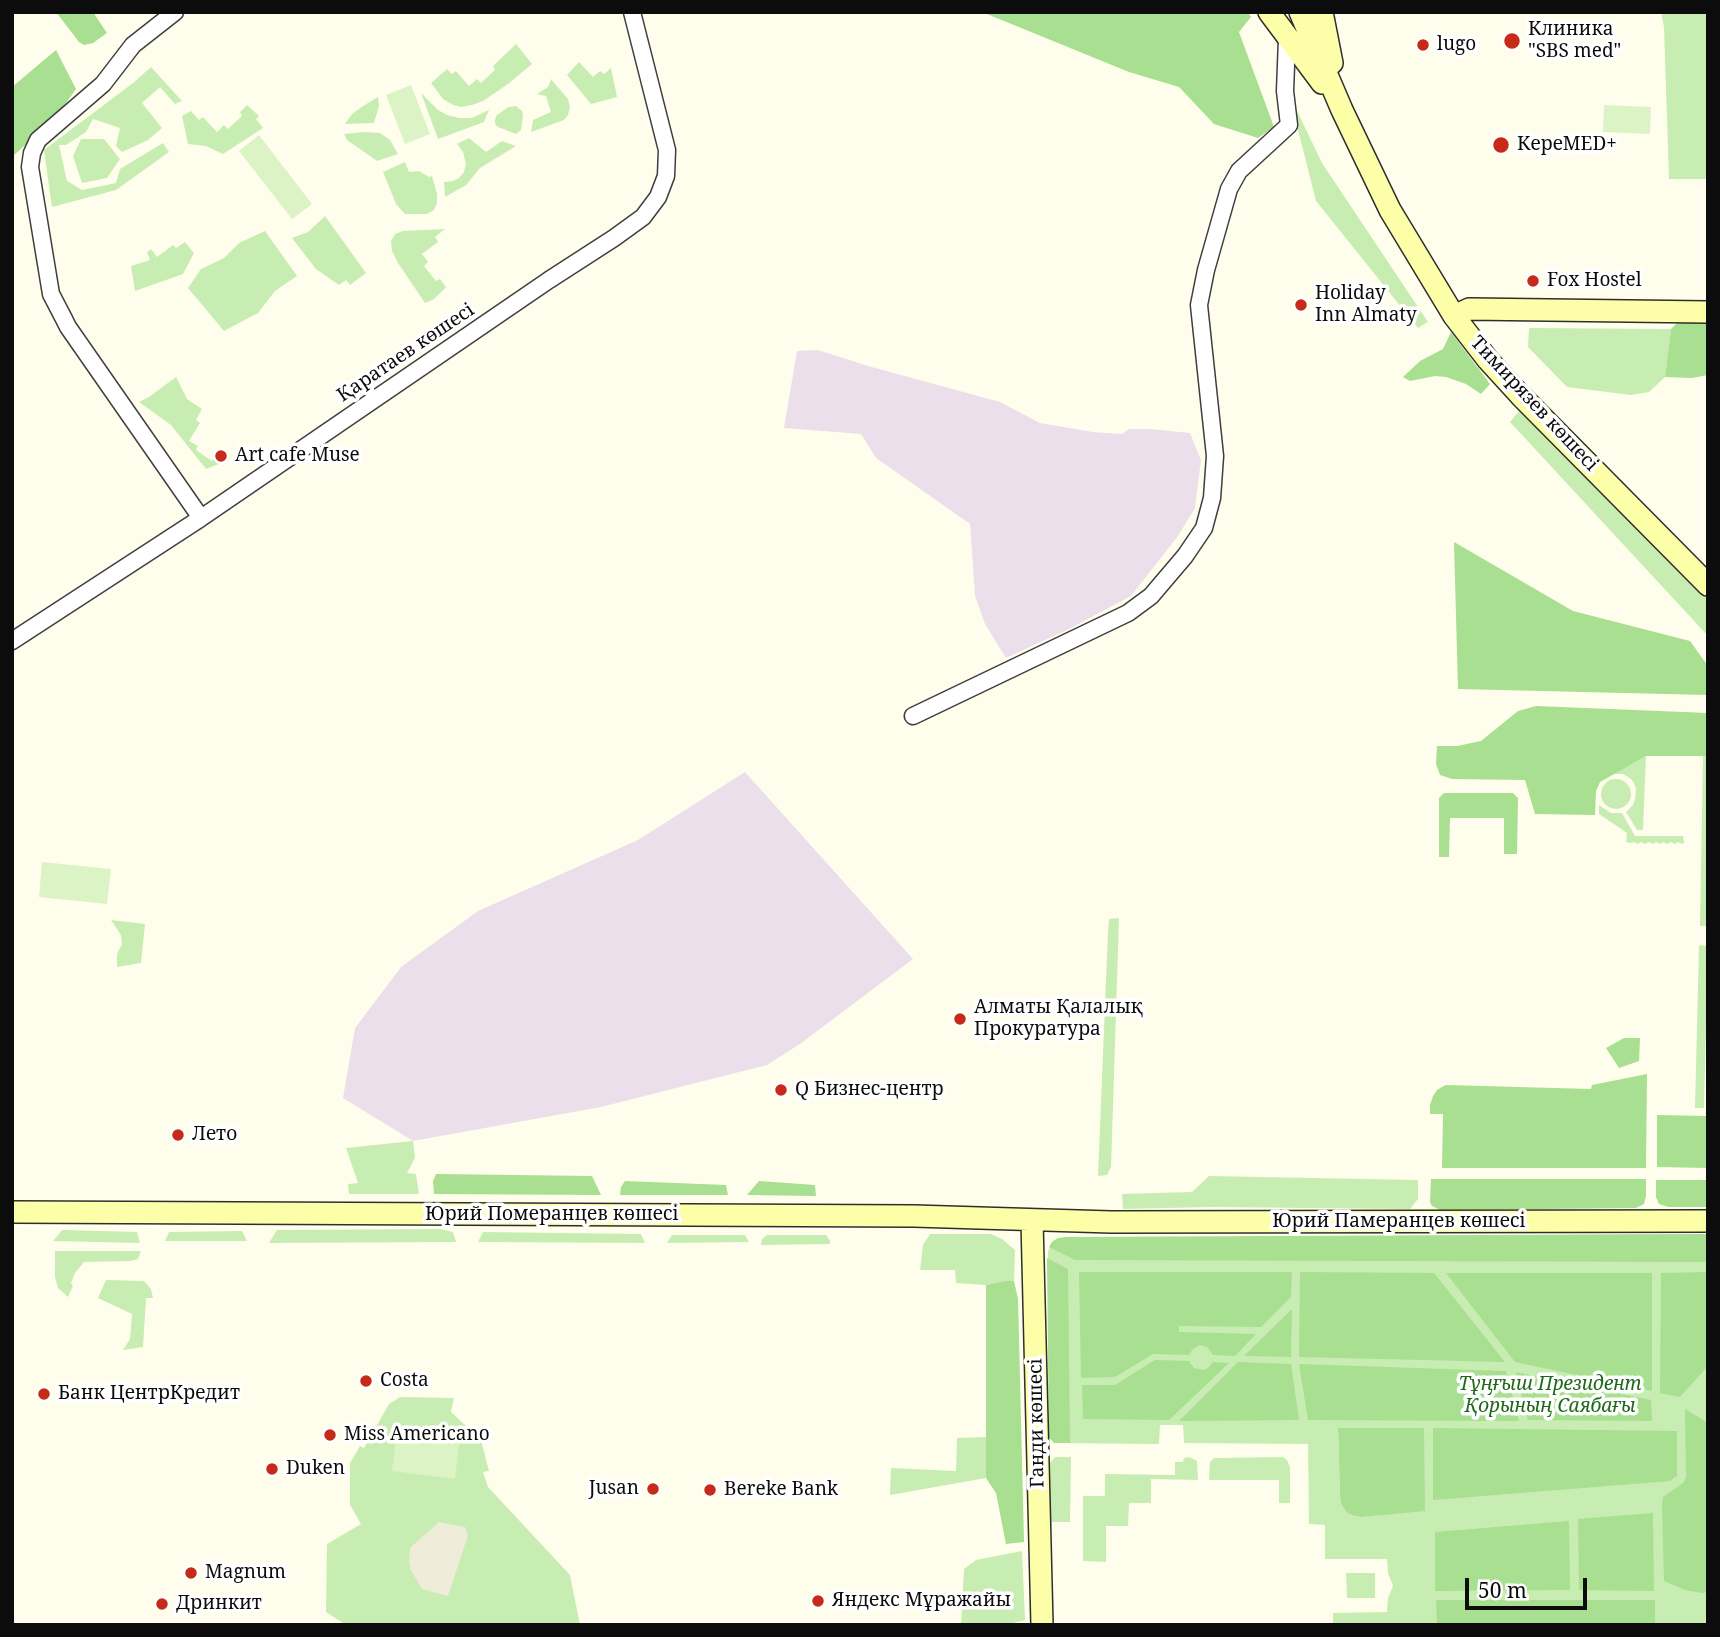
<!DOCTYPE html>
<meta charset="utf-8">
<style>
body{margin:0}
#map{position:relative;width:1720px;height:1637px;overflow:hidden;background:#fffeec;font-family:"Noto Serif",serif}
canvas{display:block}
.frame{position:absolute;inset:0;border:14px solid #0c0c0c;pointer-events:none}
.scale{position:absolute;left:1465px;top:1578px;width:122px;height:32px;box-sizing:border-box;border:4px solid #0c0c0c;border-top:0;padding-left:9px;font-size:21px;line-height:24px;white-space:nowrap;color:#0c0c0c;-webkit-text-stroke:5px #fff;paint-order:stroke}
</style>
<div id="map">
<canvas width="1720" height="1637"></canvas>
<div class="frame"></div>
<div class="scale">50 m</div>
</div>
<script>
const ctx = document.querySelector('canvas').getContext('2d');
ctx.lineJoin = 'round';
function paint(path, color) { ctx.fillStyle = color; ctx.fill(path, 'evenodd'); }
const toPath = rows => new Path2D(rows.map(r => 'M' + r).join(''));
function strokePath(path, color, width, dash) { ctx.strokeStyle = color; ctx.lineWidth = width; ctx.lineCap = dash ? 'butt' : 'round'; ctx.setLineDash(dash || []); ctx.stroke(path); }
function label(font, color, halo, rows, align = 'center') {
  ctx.font = font + ' "Noto Serif",serif'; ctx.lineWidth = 7; ctx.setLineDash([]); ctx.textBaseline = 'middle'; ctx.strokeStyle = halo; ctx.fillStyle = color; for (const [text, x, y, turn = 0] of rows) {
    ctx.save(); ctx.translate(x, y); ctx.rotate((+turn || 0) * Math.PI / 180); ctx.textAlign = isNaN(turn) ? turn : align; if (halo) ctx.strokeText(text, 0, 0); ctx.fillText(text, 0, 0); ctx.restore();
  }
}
const industrial = toPath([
 [818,350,868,366,1000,402,1040,423,1093,432,1122,434,1129,429,1150,429,1190,433,1201,460,1195,508,1178,536,1131,596,1069,629,1006,658,985,624,975,596,970,524,876,458,861,434,784,428,797,351],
 [745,772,913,959,800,1044,767,1065,601,1107,413,1141,343,1098,355,1028,401,967,478,911,638,840]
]);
const green = toPath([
 [1661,12,1708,12,1708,179,1669,179,1664,27],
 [516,44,532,64,508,84,483,101,472,105,461,107,453,105,443,99,431,83,447,69,452,74,456,71,469,86,477,79,481,83,495,70,493,66],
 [579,62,593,77,600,71,604,74,611,68,617,97,591,104,567,75],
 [151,67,182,101,175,104,160,87,142,103,162,128,148,140,122,152,116,146,120,128,93,119,86,132,66,145,59,145,67,181,82,190,116,183,120,169,163,143,169,152,116,190,52,207,44,150,133,83],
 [551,79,568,99,570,107,568,115,564,120,531,132,533,120,551,112,546,96,537,94,548,87],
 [421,93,438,110,447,115,459,118,472,118,489,110,484,122,438,139],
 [1289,94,1322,163,1428,322,1418,328,1316,201],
 [378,97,379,106,374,123,345,124,352,114,363,106],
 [247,105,259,116,256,119,263,128,223,154,206,146,188,144,182,116,191,111,199,120,203,117,217,132,224,125,228,129,242,116,240,112],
 [516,106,522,111,523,115,521,130,516,134,498,127,495,124,495,120,496,116,508,107],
 [364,132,380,133,390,140,398,154,377,161,347,140,344,134],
 [469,138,486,152,502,141,516,146,480,168,466,185,445,197,444,182,453,181,459,178,464,172,466,164,463,152,457,144],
 [81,139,104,139,120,159,107,178,82,183,73,156],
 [405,162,409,172,419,171,429,177,432,176,437,194,437,203,434,210,427,214,405,214,396,204,383,172],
 [325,216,366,273,350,285,346,280,339,285,316,269,292,238,308,232],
 [445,229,435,237,438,242,422,254,428,262,424,266,436,281,440,279,446,287,434,299,425,303,398,263,392,251,391,241,395,234,403,231],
 [265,231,297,276,275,291,258,313,224,331,188,288,201,269,224,258,239,243],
 [185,242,194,253,183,274,135,291,131,266,150,260,147,252,151,249,157,257,173,245,176,248],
 [1529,328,1671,329,1665,377,1649,392,1631,395,1567,387,1528,347],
 [176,377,187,399,202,409,196,420,200,423,189,441,198,446,196,450,212,461,215,457,224,462,206,469,171,425,139,402,149,397],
 [1519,411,1606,492,1708,598,1708,636,1510,422],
 [1646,756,1643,830,1637,830,1626,812,1633,805,1635,799,1636,789,1634,783,1631,779,1623,774,1613,774],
 [1703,756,1708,756,1708,926,1700,926],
 '1601 794a15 15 0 1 1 30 0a15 15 0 1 1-30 0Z',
 [1599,805,1611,813,1622,813,1635,836,1683,836,1684,843,1682,844,1678,842,1675,844,1671,842,1667,844,1663,842,1660,844,1656,842,1653,844,1649,842,1645,844,1641,842,1638,844,1634,842,1630,843,1626,842,1627,833,1599,814],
 [1119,918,1111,1167,1107,1175,1098,1176,1108,932,1109,919],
 [111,920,145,924,141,963,117,967,117,954,122,944,121,935],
 [1699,945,1708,946,1704,1108,1695,1108],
 [413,1141,415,1158,407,1173,416,1174,419,1194,349,1194,348,1184,358,1183,346,1148],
 [1209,1176,1418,1180,1418,1199,1410,1209,1210,1207,1123,1209,1122,1194,1192,1192],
 [440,1229,453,1232,456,1242,269,1243,277,1230],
 [62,1230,137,1232,140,1243,53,1241],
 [242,1231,247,1241,165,1241,169,1232],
 [483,1232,641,1234,645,1243,478,1242],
 [930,1234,991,1234,1002,1239,1015,1250,1014,1281,986,1285,956,1283,955,1270,920,1270,923,1245],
 [1708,1234,1708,1625,1333,1625,1333,1613,1387,1612,1388,1598,1393,1586,1388,1573,1387,1559,1325,1559,1325,1525,1309,1524,1308,1444,1184,1443,1183,1425,1160,1425,1159,1444,1054,1443,1049,1437,1048,1251,1052,1242,1058,1238],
 [1338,1432,1397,1513,1362,1517,1355,1516,1347,1513,1341,1504,1340,1495],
 [672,1235,745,1235,749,1242,667,1243],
 [767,1235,826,1235,830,1241,830,1244,761,1245,762,1239],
 [141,1251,138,1259,131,1261,84,1262,75,1273,71,1283,73,1286,68,1297,58,1288,55,1277,55,1251],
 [106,1280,144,1281,151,1289,153,1298,146,1298,143,1347,123,1350,130,1339,132,1314,98,1298],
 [400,1397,454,1398,451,1412,481,1440,489,1471,483,1472,488,1487,570,1575,580,1625,346,1625,326,1612,327,1544,361,1524,350,1505,350,1463,360,1446,364,1448,389,1404],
 [987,1437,986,1478,890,1495,891,1468,956,1471,957,1438],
 [1055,1457,1071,1457,1070,1522,1050,1522,1050,1463],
 [1189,1457,1197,1461,1198,1480,1151,1479,1151,1503,1129,1503,1128,1526,1106,1526,1106,1562,1083,1561,1083,1496,1105,1496,1105,1474,1175,1475,1175,1462,1183,1462,1184,1458],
 [1283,1457,1287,1460,1290,1467,1290,1503,1279,1503,1279,1480,1209,1480,1210,1462,1214,1458],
 [1022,1551,1025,1620,1005,1625,961,1625,964,1569,976,1560],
 [1346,1573,1375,1573,1375,1598,1347,1598]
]);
const forest = toPath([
 [56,12,93,12,107,33,93,43,84,45,79,42],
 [982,12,1248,12,1251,17,1239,32,1274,127,1258,138,1214,124,1179,87,1129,72],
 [56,50,76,89,57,116,12,157,12,87],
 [1679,321,1708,321,1708,375,1692,378,1665,377,1671,329],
 [1451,332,1490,384,1481,394,1466,384,1446,377,1435,376,1410,381,1403,377,1420,361,1443,349],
 [1454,542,1573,611,1690,641,1708,666,1708,695,1458,689],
 [1536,706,1708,713,1708,756,1646,756,1600,782,1596,791,1595,815,1535,814,1525,780,1452,779,1440,775,1436,764,1437,746,1457,746,1481,741,1518,711],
 [1444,793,1513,793,1518,798,1517,854,1504,854,1504,818,1450,818,1449,857,1439,857,1439,798],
 [1624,1038,1640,1038,1639,1061,1619,1068,1606,1048],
 [1647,1074,1646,1168,1442,1168,1443,1114,1430,1114,1430,1105,1433,1096,1437,1090,1442,1087,1446,1085,1591,1089,1592,1085],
 [1657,1115,1708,1116,1708,1168,1657,1167],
 [436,1174,592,1176,601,1195,434,1194,433,1181],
 [1431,1179,1646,1179,1646,1196,1644,1204,1636,1208,1440,1210,1432,1206,1430,1202],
 [1656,1180,1708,1180,1708,1207,1668,1207,1659,1204,1656,1197],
 [625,1181,726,1185,728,1195,620,1195,621,1187],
 [759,1181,815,1185,816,1196,747,1195],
 [1708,1234,1708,1262,1075,1260,1049,1247,1052,1242,1058,1238,1066,1237],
 [1047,1258,1068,1269,1070,1443,1054,1443,1049,1437],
 [1079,1272,1292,1272,1291,1297,1261,1327,1179,1326,1179,1332,1256,1334,1235,1356,1213,1355,1207,1347,1199,1345,1192,1350,1189,1355,1153,1354,1115,1377,1081,1378],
 [1300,1272,1434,1273,1505,1362,1299,1357],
 [1708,1272,1708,1366,1680,1397,1660,1393,1661,1273],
 [1446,1273,1652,1273,1652,1391,1515,1362],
 [1007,1281,1014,1281,1018,1299,1024,1542,1006,1544,996,1493,986,1478,986,1285],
 [1292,1309,1291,1357,1244,1356],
 [1155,1360,1189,1361,1194,1368,1203,1370,1208,1368,1213,1362,1229,1363,1169,1420,1083,1419,1082,1385,1115,1385],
 [1238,1362,1291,1364,1299,1420,1179,1421],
 [1299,1364,1506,1371,1519,1421,1308,1420],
 [1516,1372,1651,1400,1652,1421,1528,1420],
 [1685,1409,1708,1423,1708,1592,1702,1593,1685,1590,1664,1581,1662,1504,1663,1497,1683,1483,1686,1477],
 [1338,1428,1424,1428,1425,1511,1362,1517,1355,1516,1347,1513,1341,1504,1340,1495],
 [1433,1428,1677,1431,1677,1476,1670,1481,1433,1500],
 [1653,1513,1654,1591,1579,1590,1578,1519],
 [1569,1521,1570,1590,1435,1591,1435,1532],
 [1436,1600,1655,1600,1655,1625,1437,1625]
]);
const pitch = toPath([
 [411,85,430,134,405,144,386,95],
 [1604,105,1651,107,1650,134,1603,132],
 [259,135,312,204,292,219,239,151],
 [42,862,111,869,107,904,39,897],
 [397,1430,460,1437,455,1479,392,1471]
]);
const plaza = toPath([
 [439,1522,465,1527,468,1535,448,1596,422,1589,411,1570,409,1561,410,1548]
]);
const street = toPath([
 [175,12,133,45,103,84,38,140,32,153,30,167,51,294,64,319,68,327,201,518],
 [12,641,201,518,549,280,614,238,643,217,658,197,666,176,667,150,632,12],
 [913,716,1128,613,1151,596,1185,556,1204,528,1212,498,1215,456,1199,305,1206,270,1229,189,1239,171,1289,125,1285,91,1287,39]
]);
const secondary = toPath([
 [1269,12,1322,83],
 [1300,12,1342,110,1390,210,1454,316,1488,360,1520,395,1708,585],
 [1322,12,1332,63],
 [1454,316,1469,309,1708,312],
 [12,1212,914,1216,1111,1222,1708,1221],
 [1032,1221,1042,1625]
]);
const markers = [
 [1512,41,9,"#c72a19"],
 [1423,45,7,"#c72a19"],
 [1501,145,9,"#c72a19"],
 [1533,281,7,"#c72a19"],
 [1301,305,7,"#c72a19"],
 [221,456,7,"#c72a19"],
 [960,1019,7,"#c72a19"],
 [781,1090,7,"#c72a19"],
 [178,1135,7,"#c72a19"],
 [366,1381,7,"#c72a19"],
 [44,1394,7,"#c72a19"],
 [330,1435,7,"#c72a19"],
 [272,1469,7,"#c72a19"],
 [653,1489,7,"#c72a19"],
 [710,1490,7,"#c72a19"],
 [191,1573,7,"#c72a19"],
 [818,1601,7,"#c72a19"],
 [162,1604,7,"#c72a19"]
];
const poiNames = [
 ["Клиника",1528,30],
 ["\"SBS med\"",1528,52],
 ["lugo",1437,45],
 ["КереMED+",1517,145],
 ["Fox Hostel",1547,281],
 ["Holiday",1315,294],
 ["Inn Almaty",1315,316],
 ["Art cafe Muse",235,456],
 ["Алматы Қалалық",974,1008],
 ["Прокуратура",974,1030],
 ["Q Бизнес-центр",795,1090],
 ["Лето",192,1135],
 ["Costa",380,1381],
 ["Банк ЦентрКредит",58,1394],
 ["Miss Americano",344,1435],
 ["Duken",286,1469],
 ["Jusan",639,1489,"right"],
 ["Bereke Bank",724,1490],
 ["Magnum",205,1573],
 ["Яндекс Мұражайы",832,1601],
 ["Дринкит",176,1604]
];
const streetNames = [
 ["Қаратаев көшесі",406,353,-34],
 ["Тимирязев көшесі",1534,404,47],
 ["Юрий Померанцев көшесі",552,1215],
 ["Юрий Памеранцев көшесі",1399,1222],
 ["Ганди көшесі",1037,1423,-91]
];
const parkNames = [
 ["Тұңғыш Президент",1550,1385],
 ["Қорының Саябағы",1550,1407]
];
paint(industrial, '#ecdfec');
paint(green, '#c8edb2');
paint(forest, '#a8df90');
paint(pitch, '#dcf3c5');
paint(plaza, '#efedda');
strokePath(street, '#3f3f3f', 19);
strokePath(secondary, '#2e2e2e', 24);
strokePath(street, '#fff', 16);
strokePath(secondary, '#fcffa7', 21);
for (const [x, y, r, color] of markers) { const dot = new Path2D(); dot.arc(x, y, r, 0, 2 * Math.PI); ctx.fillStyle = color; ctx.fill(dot); strokePath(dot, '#fff', 2.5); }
label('19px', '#0c0c0c', '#fff', poiNames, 'left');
label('19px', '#0c0c0c', '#fff', streetNames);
label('italic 19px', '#1d6918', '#fff', parkNames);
</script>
